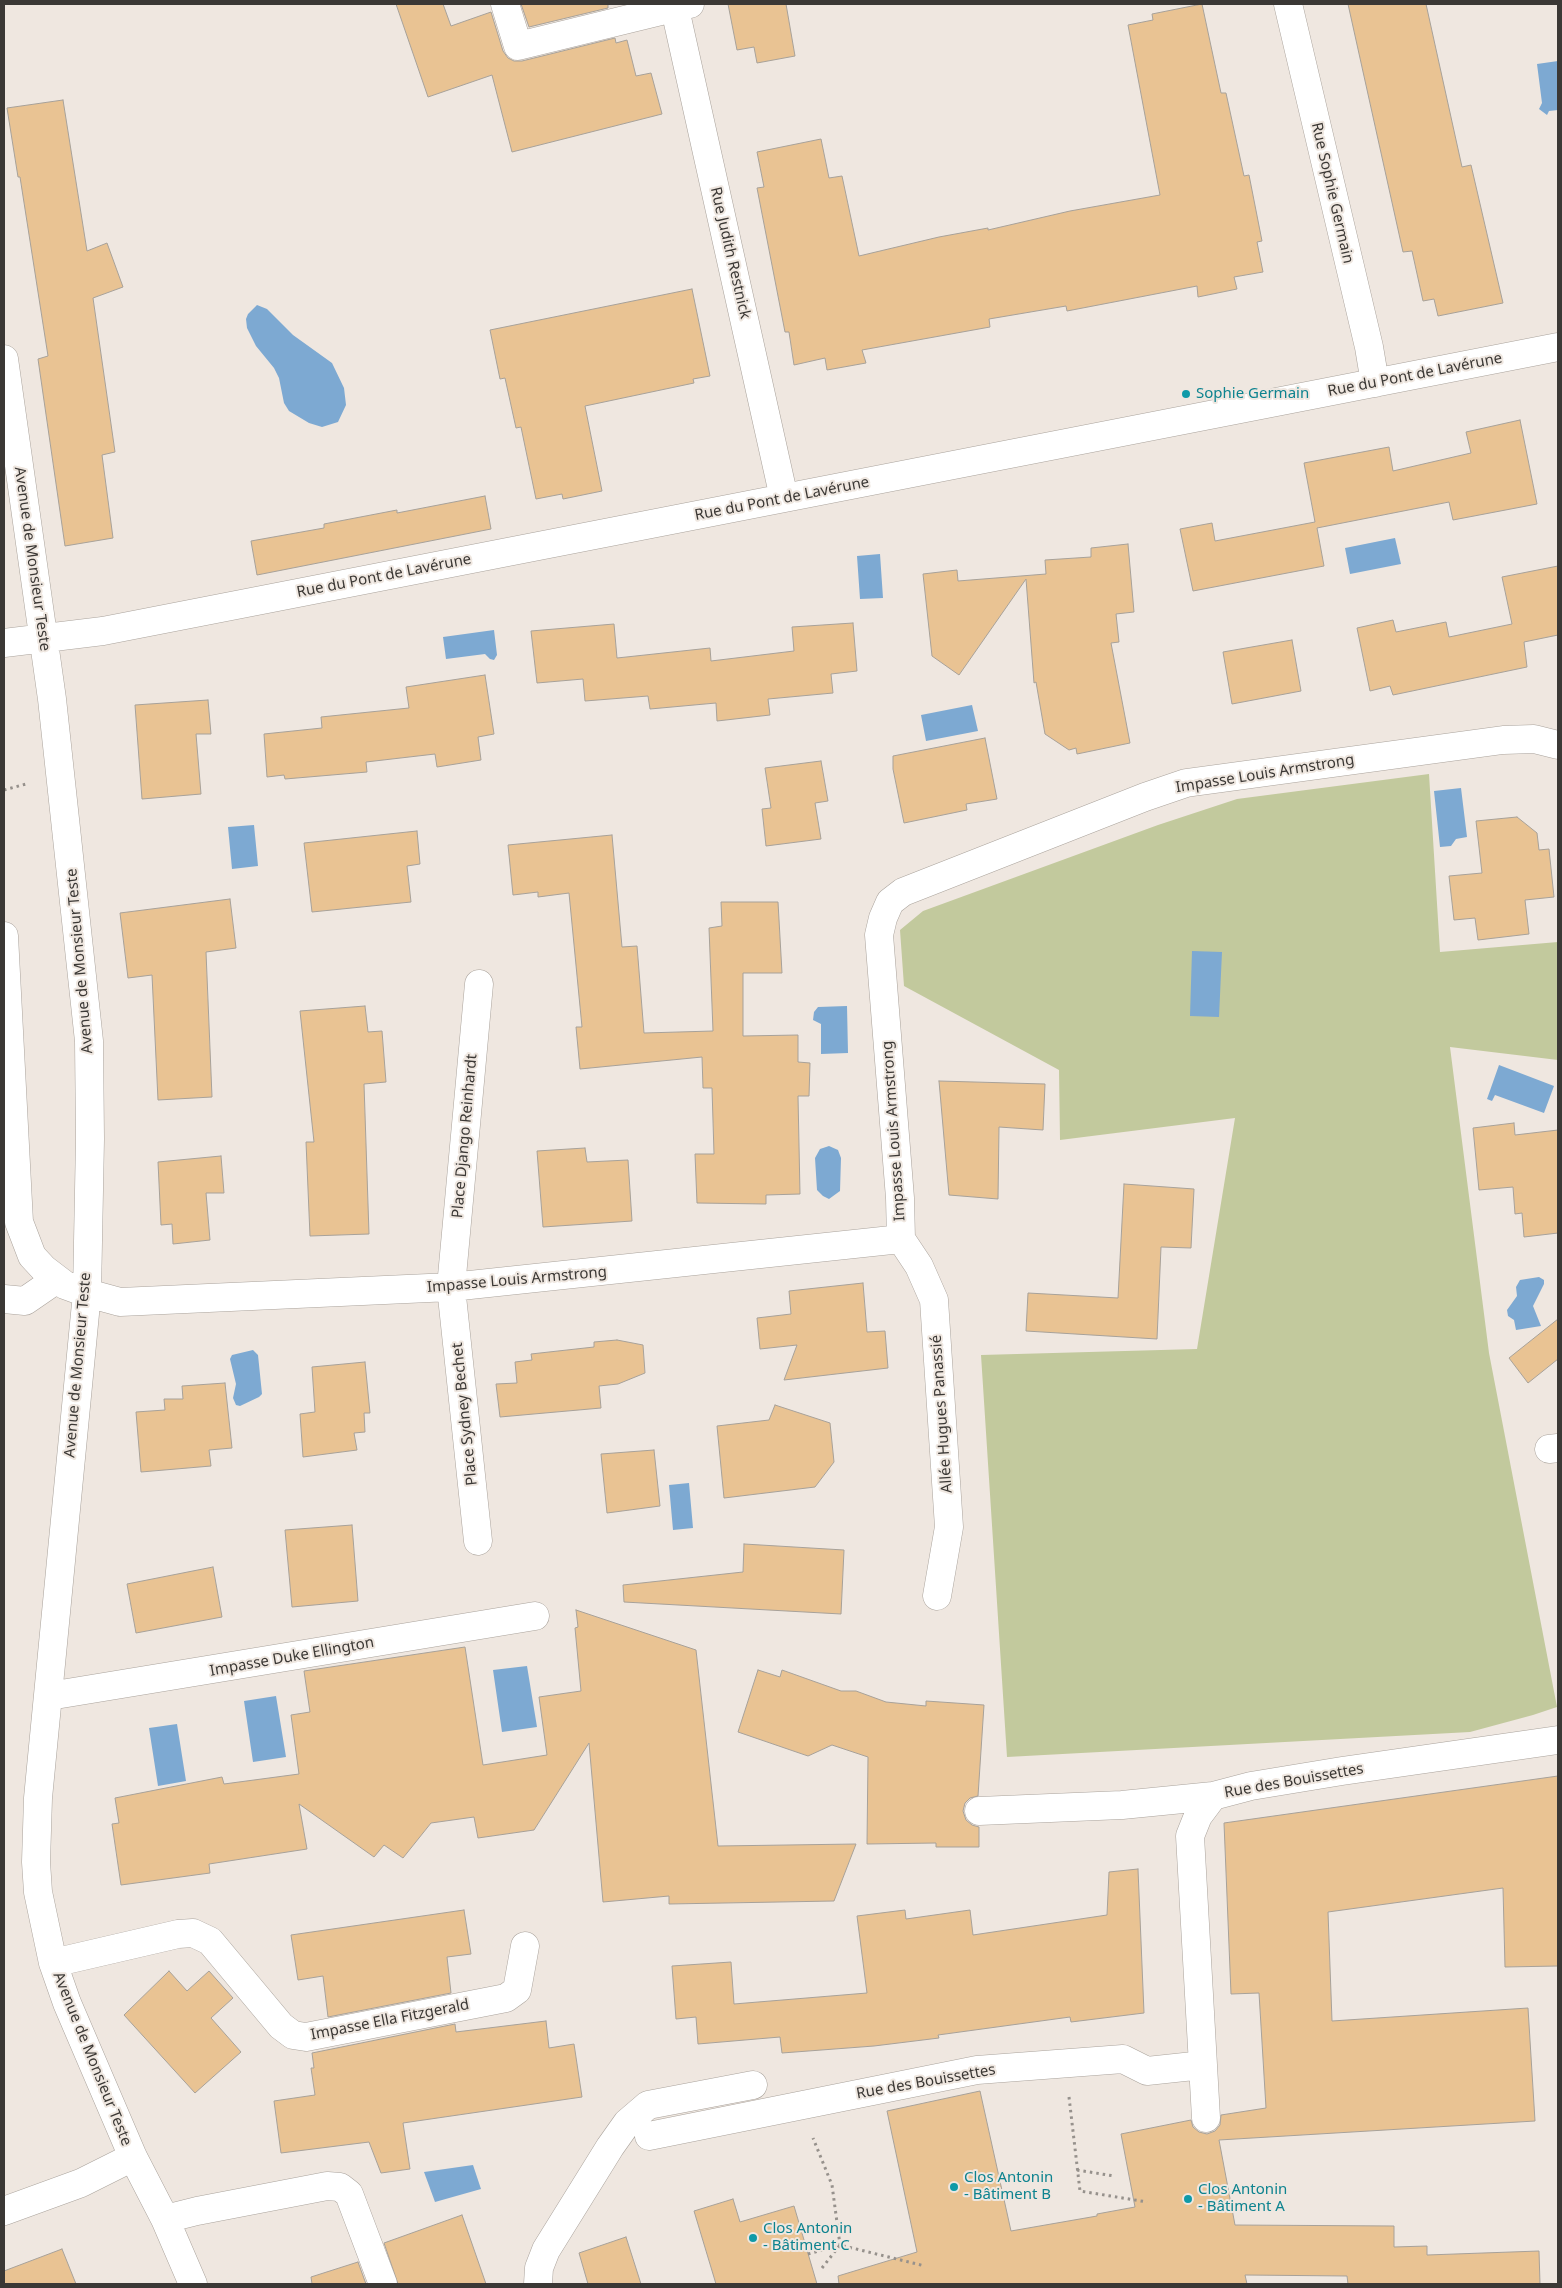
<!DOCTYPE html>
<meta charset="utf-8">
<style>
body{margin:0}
#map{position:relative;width:1562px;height:2288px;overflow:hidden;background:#efe7e0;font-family:"Noto Sans",sans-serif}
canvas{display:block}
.frame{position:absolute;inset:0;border:5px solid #3b3835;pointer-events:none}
</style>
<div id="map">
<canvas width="1562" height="2288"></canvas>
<div class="frame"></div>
</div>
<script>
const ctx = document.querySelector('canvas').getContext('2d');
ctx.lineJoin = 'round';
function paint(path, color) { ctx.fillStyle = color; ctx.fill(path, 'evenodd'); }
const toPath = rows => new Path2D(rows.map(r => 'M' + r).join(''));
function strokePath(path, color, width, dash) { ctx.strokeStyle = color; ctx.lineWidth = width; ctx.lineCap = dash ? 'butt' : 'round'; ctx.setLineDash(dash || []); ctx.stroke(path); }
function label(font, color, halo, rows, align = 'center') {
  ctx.font = font + ' "Noto Sans",sans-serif'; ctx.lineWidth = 4; ctx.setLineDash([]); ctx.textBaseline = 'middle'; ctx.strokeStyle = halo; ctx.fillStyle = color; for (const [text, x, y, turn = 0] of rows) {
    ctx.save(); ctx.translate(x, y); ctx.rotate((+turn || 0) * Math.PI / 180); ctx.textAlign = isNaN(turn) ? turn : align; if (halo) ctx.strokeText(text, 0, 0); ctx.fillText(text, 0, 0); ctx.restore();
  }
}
const green = toPath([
 [1429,774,1440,952,1558,942,1558,1060,1450,1047,1489,1353,1557,1707,1533,1715,1470,1732,1007,1757,981,1355,1197,1349,1235,1118,1060,1140,1059,1070,904,986,900,930,923,911,1158,825,1237,799]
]);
const water = toPath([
 [1558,61,1558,110,1549,111,1547,115,1539,109,1542,103,1537,64],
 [257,305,267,309,293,335,332,363,344,388,346,405,338,422,322,427,309,423,289,411,284,403,279,378,274,368,256,346,247,328,246,319,248,314],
 [1395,538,1401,564,1350,574,1345,548],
 [880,554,883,598,860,599,857,556],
 [494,630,497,655,494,660,490,659,485,654,446,659,443,637],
 [972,705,978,731,926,741,921,715],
 [1461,788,1467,837,1456,839,1451,846,1440,847,1434,791],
 [254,825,258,866,232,869,228,827],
 [1192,951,1222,952,1219,1017,1190,1016],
 [847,1006,848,1053,821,1054,821,1024,813,1020,814,1012,818,1007],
 [1499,1065,1554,1086,1544,1113,1495,1095,1492,1101,1487,1099],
 [829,1146,838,1150,841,1158,840,1191,829,1199,823,1196,817,1190,815,1158,820,1149],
 [1539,1277,1544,1280,1544,1284,1533,1306,1541,1326,1516,1330,1514,1320,1508,1316,1507,1310,1517,1296,1516,1287,1520,1280],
 [253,1350,258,1355,262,1394,259,1397,240,1406,236,1405,233,1398,236,1384,230,1359,232,1355],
 [689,1483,693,1528,673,1530,669,1485],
 [527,1666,537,1727,502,1732,493,1670],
 [276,1696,286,1757,253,1762,244,1701],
 [177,1724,186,1781,158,1786,149,1728],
 [473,2165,481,2189,435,2202,424,2172]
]);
const building = toPath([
 [396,4,443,4,451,26,491,12,503,51,508,58,514,61,522,61,615,38,616,43,627,40,636,76,651,73,662,114,512,152,492,75,428,97,396,4],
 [521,4,608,4,608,8,529,27,521,4],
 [728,4,786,4,795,56,757,63,754,47,737,50,728,4],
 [1202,4,1221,93,1226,93,1244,176,1249,175,1262,241,1257,242,1263,272,1234,277,1237,289,1198,297,1197,286,1067,311,1066,306,989,319,990,327,862,350,866,363,827,370,825,358,794,365,789,332,785,332,757,188,764,187,757,152,821,139,829,178,842,176,859,256,939,237,988,228,988,230,1070,211,1160,195,1128,25,1153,20,1152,14,1202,4],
 [1348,4,1426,4,1462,167,1471,165,1503,303,1438,316,1434,299,1423,301,1412,251,1403,252,1348,4],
 [63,100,87,251,107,243,123,287,93,298,115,452,102,455,113,538,65,546,38,359,48,356,20,177,18,177,7,108,63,100],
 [692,289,710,376,693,379,694,383,585,406,602,491,563,499,562,494,536,499,521,427,516,428,505,378,500,379,490,330,692,289],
 [1520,420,1537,504,1453,520,1449,502,1317,528,1324,566,1193,591,1180,529,1212,523,1215,541,1315,522,1304,463,1389,447,1393,471,1471,453,1466,432,1520,420],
 [485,496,491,529,257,575,251,541,324,528,324,524,397,510,397,513,485,496],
 [1128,544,1134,612,1116,614,1119,642,1111,643,1130,743,1077,754,1076,748,1069,750,1045,734,1036,682,1034,683,1026,579,959,675,932,656,923,574,957,570,958,581,1046,574,1045,560,1091,557,1091,548,1128,544],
 [1558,566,1558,635,1524,642,1527,667,1393,695,1390,686,1370,691,1357,628,1393,620,1396,632,1446,622,1449,637,1512,624,1502,577,1558,566],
 [853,623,857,671,831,674,833,693,768,699,770,715,717,721,716,703,650,709,648,696,585,701,583,679,537,683,531,631,614,624,617,658,710,648,711,661,794,651,792,627,853,623],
 [1292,640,1301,691,1232,704,1223,652,1292,640],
 [485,675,494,734,478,737,481,760,437,767,435,754,366,762,367,772,285,779,284,775,267,777,264,734,322,728,321,717,409,708,406,687,485,675],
 [208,700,211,734,196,734,201,794,142,799,135,705,208,700],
 [985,738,997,799,966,804,967,810,904,823,893,769,893,756,985,738],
 [821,761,828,801,815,803,821,839,766,846,762,809,771,808,765,768,821,761],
 [1517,817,1537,833,1539,850,1549,849,1554,897,1525,900,1529,934,1478,940,1475,918,1454,920,1449,876,1482,873,1476,821,1517,817],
 [417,831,420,864,407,866,411,902,312,912,304,843,417,831],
 [612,835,622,947,637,946,644,1033,713,1031,709,928,722,926,721,902,778,902,782,973,743,973,743,1036,798,1035,798,1062,810,1063,809,1096,798,1096,800,1194,766,1195,766,1204,697,1203,695,1154,714,1154,712,1088,703,1088,702,1057,580,1069,576,1027,582,1027,569,893,538,897,538,892,513,895,508,845,612,835],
 [230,899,236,948,206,952,212,1097,158,1100,152,975,128,978,120,913,230,899],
 [365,1006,368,1032,382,1031,386,1082,364,1084,369,1234,310,1236,306,1142,314,1142,300,1011,365,1006],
 [939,1081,1045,1084,1043,1130,999,1127,998,1199,949,1195,939,1081],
 [1514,1123,1515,1135,1558,1130,1558,1233,1524,1237,1522,1213,1515,1214,1513,1187,1479,1190,1473,1128,1514,1123],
 [585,1148,587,1162,628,1160,632,1221,543,1227,537,1151,585,1148],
 [221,1156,224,1193,206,1193,210,1240,173,1244,172,1224,161,1225,158,1162,221,1156],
 [1124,1184,1194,1189,1191,1248,1161,1247,1157,1339,1026,1331,1028,1293,1118,1298,1124,1184],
 [863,1283,867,1332,885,1331,888,1368,784,1380,797,1345,760,1349,757,1318,791,1314,789,1291,863,1283],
 [1558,1319,1558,1359,1528,1383,1509,1358,1558,1319],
 [617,1340,643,1345,645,1373,618,1384,599,1386,601,1408,500,1417,496,1384,517,1383,515,1362,532,1360,531,1354,594,1347,594,1342,617,1340],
 [365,1362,370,1413,364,1413,365,1432,354,1433,357,1450,303,1457,300,1414,315,1412,312,1367,365,1362],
 [225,1383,232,1448,209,1450,211,1466,141,1472,136,1412,165,1410,164,1399,183,1399,182,1386,225,1383],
 [775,1405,830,1423,834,1462,815,1487,724,1498,717,1426,769,1420,775,1405],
 [654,1450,660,1506,607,1513,601,1454,654,1450],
 [352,1525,358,1601,292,1607,285,1530,352,1525],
 [744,1544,844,1550,841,1614,624,1602,623,1585,743,1572,744,1544],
 [213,1567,222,1617,136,1633,127,1584,213,1567],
 [576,1610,696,1650,718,1846,856,1844,834,1901,669,1904,669,1896,603,1902,589,1743,534,1830,478,1838,474,1817,431,1823,403,1858,384,1845,374,1857,299,1804,307,1849,209,1864,210,1873,121,1885,112,1824,119,1823,115,1798,222,1777,224,1784,299,1774,291,1715,310,1712,304,1671,465,1647,483,1765,547,1755,539,1697,581,1691,575,1628,578,1627,576,1610],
 [758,1670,780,1677,782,1670,841,1691,856,1691,886,1702,926,1706,926,1701,984,1705,978,1796,970,1798,965,1803,963,1811,966,1820,972,1825,979,1827,979,1847,936,1847,936,1843,867,1844,868,1757,832,1745,808,1756,738,1732,758,1670],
 [1558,1776,1558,1966,1505,1967,1503,1888,1328,1912,1332,2021,1528,2008,1535,2121,1219,2140,1235,2225,1394,2226,1394,2247,1427,2246,1427,2255,1539,2251,1540,2284,1348,2284,1347,2276,1245,2275,1247,2284,839,2284,838,2276,917,2252,887,2111,980,2091,1011,2231,1097,2216,1097,2214,1135,2207,1121,2134,1191,2120,1193,2127,1199,2132,1207,2134,1215,2131,1220,2125,1221,2115,1266,2108,1259,1993,1231,1994,1224,1823,1558,1776],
 [1138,1869,1144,2013,1071,2022,1070,2017,938,2035,939,2038,874,2046,782,2053,780,2037,698,2044,696,2017,676,2019,672,1966,731,1962,734,2004,867,1993,857,1916,905,1910,906,1919,970,1910,973,1935,1107,1915,1109,1872,1138,1869],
 [464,1910,471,1954,447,1957,451,1993,328,2017,323,1976,298,1980,291,1935,464,1910],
 [169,1971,187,1991,209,1971,233,1998,211,2018,241,2052,195,2093,124,2015,169,1971],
 [546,2021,549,2048,574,2044,582,2097,403,2123,410,2169,381,2173,369,2142,281,2153,274,2101,315,2095,311,2068,314,2068,312,2053,455,2024,456,2032,546,2021],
 [733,2199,740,2222,794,2206,817,2284,716,2284,694,2211,733,2199],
 [462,2215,486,2284,398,2284,384,2243,462,2215],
 [626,2237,641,2284,588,2284,579,2253,626,2237],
 [62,2249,76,2284,4,2284,4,2271,62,2249],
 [358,2262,366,2284,312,2284,311,2277,358,2262]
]);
const path = toPath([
 [4,790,26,784],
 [1069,2097,1080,2191,1147,2202],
 [1077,2170,1114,2176],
 [808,2254,840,2245,832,2185,813,2138],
 [822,2268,840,2245,925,2266]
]);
const minor = toPath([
 [505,4,518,46,690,4],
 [1288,4,1369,347,1375,383],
 [675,9,784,498],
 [4,359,52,699,89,1041,90,1139,87,1293,38,1798,36,1862,38,1892,53,1963,67,2003,133,2157,165,2219,193,2284],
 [4,643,103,631,1558,347],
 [4,936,19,1222,32,1256,44,1269,65,1285,87,1293,120,1302,451,1287,901,1239],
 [901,1239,900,1198,879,935,883,918,890,902,903,892,1145,797,1186,783,1503,740,1534,739,1558,745],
 [901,1239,919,1266,934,1300,949,1527,937,1596],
 [4,1299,25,1301,57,1279],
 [1549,1449,1558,1448],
 [478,1541,451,1287,479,984],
 [49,1696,535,1616],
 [979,1811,1122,1805,1213,1796],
 [53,1963,178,1934,193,1933,210,1941,281,2026,293,2035,306,2037,506,1998,517,1990,525,1946],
 [1206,2118,1190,1836,1198,1816,1213,1796,1251,1786,1342,1771,1558,1740],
 [649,2136,977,2070,1123,2059,1147,2071,1203,2065],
 [4,2211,81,2183,133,2157],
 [165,2219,197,2211,327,2186,340,2187,349,2194,383,2284],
 [538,2284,539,2268,546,2250,610,2147,627,2123,648,2105,753,2085]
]);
const markers = [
 [1186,394,5,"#0f9aa8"],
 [954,2187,5,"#0f9aa8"],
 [1188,2199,5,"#0f9aa8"],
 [753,2238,5,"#0f9aa8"]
];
const streetNames = [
 ["Rue Sophie Germain",1332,193,77],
 ["Rue Judith Restnick",730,253,77],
 ["Rue du Pont de Lavérune",1415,375,-11],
 ["Rue du Pont de Lavérune",782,499,-11],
 ["Avenue de Monsieur Teste",32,559,82],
 ["Rue du Pont de Lavérune",384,576,-11],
 ["Impasse Louis Armstrong",1265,774,-9],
 ["Avenue de Monsieur Teste",80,961,-95],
 ["Impasse Louis Armstrong",894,1131,-94],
 ["Place Django Reinhardt",465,1136,-85],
 ["Impasse Louis Armstrong",517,1280,-5],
 ["Avenue de Monsieur Teste",78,1365,-85],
 ["Place Sydney Bechet",465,1414,-96],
 ["Allée Hugues Panassié",942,1414,-94],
 ["Impasse Duke Ellington",292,1657,-10],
 ["Rue des Bouissettes",1294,1781,-10],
 ["Impasse Ella Fitzgerald",390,2020,-11],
 ["Avenue de Monsieur Teste",92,2059,68],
 ["Rue des Bouissettes",926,2082,-10]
];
const cultureNames = [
 ["Sophie Germain",1196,394],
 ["Clos Antonin",964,2178],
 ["- Bâtiment B",964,2195],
 ["Clos Antonin",1198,2190],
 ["- Bâtiment A",1198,2207],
 ["Clos Antonin",763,2229],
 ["- Bâtiment C",763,2246]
];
paint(green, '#c2c99d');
paint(water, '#7da9d2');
paint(building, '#e9c393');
strokePath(building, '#a7a199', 1);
strokePath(minor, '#aaa39c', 29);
strokePath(path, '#96918c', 3, [2.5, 4]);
strokePath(minor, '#fff', 28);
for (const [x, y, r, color] of markers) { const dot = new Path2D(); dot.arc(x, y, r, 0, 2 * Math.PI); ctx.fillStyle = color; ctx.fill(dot); strokePath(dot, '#efe7e0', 2); }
label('15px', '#3b3835', '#efe7e0', streetNames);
label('15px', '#0d838f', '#efe7e0', cultureNames, 'left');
</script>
